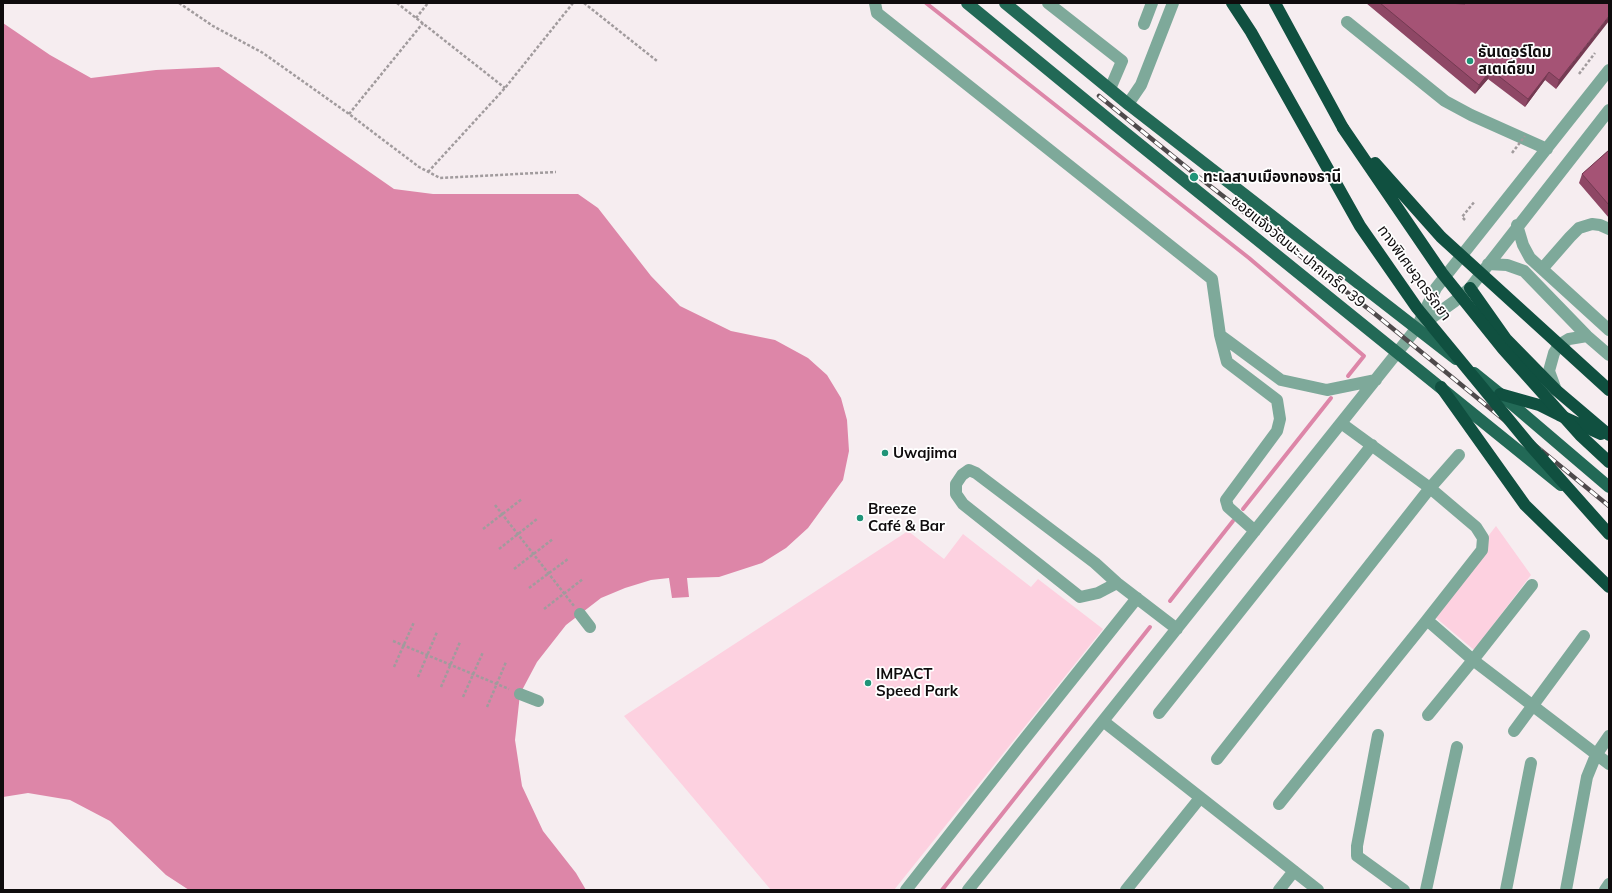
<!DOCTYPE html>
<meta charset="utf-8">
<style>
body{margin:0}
#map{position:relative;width:1612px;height:893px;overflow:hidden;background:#f6edf0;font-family:Mulish,sans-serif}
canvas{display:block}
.frame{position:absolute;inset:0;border:4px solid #0f0c0d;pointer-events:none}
</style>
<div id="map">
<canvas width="1612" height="893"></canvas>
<div class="frame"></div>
</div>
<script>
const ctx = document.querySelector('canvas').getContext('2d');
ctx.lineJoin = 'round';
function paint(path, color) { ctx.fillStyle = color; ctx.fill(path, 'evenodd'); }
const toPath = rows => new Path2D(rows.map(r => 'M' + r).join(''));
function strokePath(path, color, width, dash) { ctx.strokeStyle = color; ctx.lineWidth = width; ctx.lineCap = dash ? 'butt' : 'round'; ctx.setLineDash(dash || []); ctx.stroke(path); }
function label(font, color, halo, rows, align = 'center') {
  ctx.font = font + ' Mulish,"Noto Sans Thai",sans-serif'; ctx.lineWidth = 3.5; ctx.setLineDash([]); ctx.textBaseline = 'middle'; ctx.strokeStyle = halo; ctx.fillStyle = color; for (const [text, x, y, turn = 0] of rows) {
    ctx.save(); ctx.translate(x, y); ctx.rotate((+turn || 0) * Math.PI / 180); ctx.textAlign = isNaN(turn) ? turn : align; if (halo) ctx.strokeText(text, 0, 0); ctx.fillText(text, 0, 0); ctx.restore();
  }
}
const green = toPath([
 [1496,526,1531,575,1474,650,1429,612],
 [908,531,944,559,963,534,1031,587,1038,579,1103,629,894,890,771,890,624,716]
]);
const water = toPath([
 [3,23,50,55,91,78,156,70,219,67,394,189,433,194,578,194,598,208,651,276,680,306,731,331,775,340,808,358,827,375,841,398,847,420,849,451,843,480,808,528,786,548,762,563,719,577,687,578,689,597,672,598,669,578,651,580,625,588,601,598,566,625,537,662,520,694,515,740,522,786,543,831,576,873,586,890,189,890,166,875,110,821,70,800,28,793,3,797]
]);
const stream = toPath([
 [926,3,1249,258,1364,356,1348,376],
 [1243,509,1331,398],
 [1170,601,1233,521],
 [942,890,1150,627]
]);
const path = toPath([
 [179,3,213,26,263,53,349,114,419,167,440,178,556,172],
 [397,3,505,88],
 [584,3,657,61],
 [416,18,428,3],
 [1579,74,1595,53],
 [349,114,423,23],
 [428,172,505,88,573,3],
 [1465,220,1462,217,1475,201],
 [495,505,574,606],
 [483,529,522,499],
 [499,549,537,519],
 [514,569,553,539],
 [529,588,568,559],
 [544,609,583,579],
 [393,641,509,689],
 [394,667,414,622],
 [418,677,437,632],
 [441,687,460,642],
 [463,697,483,652],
 [487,707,506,662]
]);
const minor = toPath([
 [875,3,877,13,1212,279,1220,335,1281,380,1327,390,1376,380],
 [1048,3,1122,61,1110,89],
 [1347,22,1445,101,1471,115,1547,149],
 [1144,24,1152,3],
 [1128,104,1141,85,1173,3],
 [1517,225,1523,245,1530,258,1609,330],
 [1488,264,1507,265,1524,271,1587,336,1609,355],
 [1542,269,1570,237,1579,228,1592,224,1600,225,1609,229],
 [1420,326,1455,301,1470,288,1609,110],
 [1220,335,1227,362,1277,400,1280,419,1277,431,1226,500,1228,507,1255,531],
 [1556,390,1549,371,1554,353,1559,345,1569,339,1587,336],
 [1341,423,1430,488,1476,527,1483,538,1482,550,1427,620,1473,660,1609,764],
 [1117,583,1098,593,1080,597,963,504,956,494,956,484,962,475,969,470,976,473,1095,563,1117,583,1177,629],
 [580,614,590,627],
 [520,694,538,701],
 [1159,713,1372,445],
 [1428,715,1473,660,1532,585],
 [1103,721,1318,890],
 [1514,731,1584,636],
 [1378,735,1357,846,1357,856,1404,890],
 [1217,759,1430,488,1459,455],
 [1279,804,1427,620],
 [906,890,1019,746,1137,598],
 [968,890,1416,329,1436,288,1609,70],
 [1126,890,1200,798],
 [1279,890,1294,871],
 [1426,890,1457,747],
 [1506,890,1531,763],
 [1566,890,1587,777,1596,755,1609,736],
 [1605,890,1609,884]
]);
const major = toPath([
 [967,3,1113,123,1561,485],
 [1005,3,1128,104,1456,359],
 [1474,373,1500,394,1609,487]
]);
const highway = toPath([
 [1275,3,1343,128],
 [1470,288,1506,339,1556,390,1609,435],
 [1441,387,1525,505,1609,587],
 [1500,394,1539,405,1559,415,1601,434]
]);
const rail = toPath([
 [1099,96,1196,175,1375,314,1609,506]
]);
const pathBridge = toPath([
 [1512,153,1525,136]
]);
const highwayBridge = toPath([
 [1232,3,1251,32,1360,226,1417,308,1529,444,1609,534],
 [1343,128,1442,273,1503,349,1580,435,1609,462],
 [1375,163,1441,237,1609,390]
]);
const wall = toPath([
 [1366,3,1446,3,1465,4,1609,3,1556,89,1545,80,1525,107,1488,79,1475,94],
 [1609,150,1609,218,1579,183,1582,174]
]);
const shadedWall = toPath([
 [1609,16,1609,21,1556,89,1559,80],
 [1491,70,1488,79,1475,94,1479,85],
 [1549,72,1545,80,1525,107,1528,99]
]);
const building = toPath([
 [1380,3,1446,3,1465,4,1466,3,1609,3,1609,16,1559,80,1549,72,1528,99,1491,70,1479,85,1380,3],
 [1609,150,1609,205,1582,174,1609,150]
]);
const markers = [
 [1470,61,4,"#209478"],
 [1194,177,5,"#209478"],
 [885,453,4,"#209478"],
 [860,518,4,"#209478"],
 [868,683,4,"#209478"]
];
const poiNames = [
 ["ธันเดอร์โดม",1478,52],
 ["สเตเดียม",1478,69],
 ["ทะเลสาบเมืองทองธานี",1203,177],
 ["Uwajima",893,453],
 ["Breeze",868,509],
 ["Café & Bar",868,526],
 ["IMPACT",876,674],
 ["Speed Park",876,691]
];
const streetNames = [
 ["ซอยแจ้งวัฒนะ-ปากเกร็ด 39",1298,252,39],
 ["ทางพิเศษอุดรรัถยา",1414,273,54]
];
paint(green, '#fdd1e0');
paint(water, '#dd86a8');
strokePath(stream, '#dd86a8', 4);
strokePath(path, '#a19b9d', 2.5, [3, 2]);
strokePath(minor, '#7ea99a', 12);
strokePath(major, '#226956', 12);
strokePath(highway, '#105040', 12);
strokePath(rail, '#4e494b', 4.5);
strokePath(rail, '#fff', 3, [9]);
strokePath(pathBridge, '#a19b9d', 2.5, [3, 2]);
strokePath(highwayBridge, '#105040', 12);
paint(wall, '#8e4765');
paint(shadedWall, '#743a52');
paint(building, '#a55375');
strokePath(building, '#743a52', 1);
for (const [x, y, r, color] of markers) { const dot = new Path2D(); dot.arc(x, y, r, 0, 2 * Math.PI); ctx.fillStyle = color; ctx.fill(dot); strokePath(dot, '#fff', 1.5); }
label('bold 15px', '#0f0c0d', '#fff', poiNames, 'left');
label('15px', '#0f0c0d', '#fff', streetNames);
</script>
